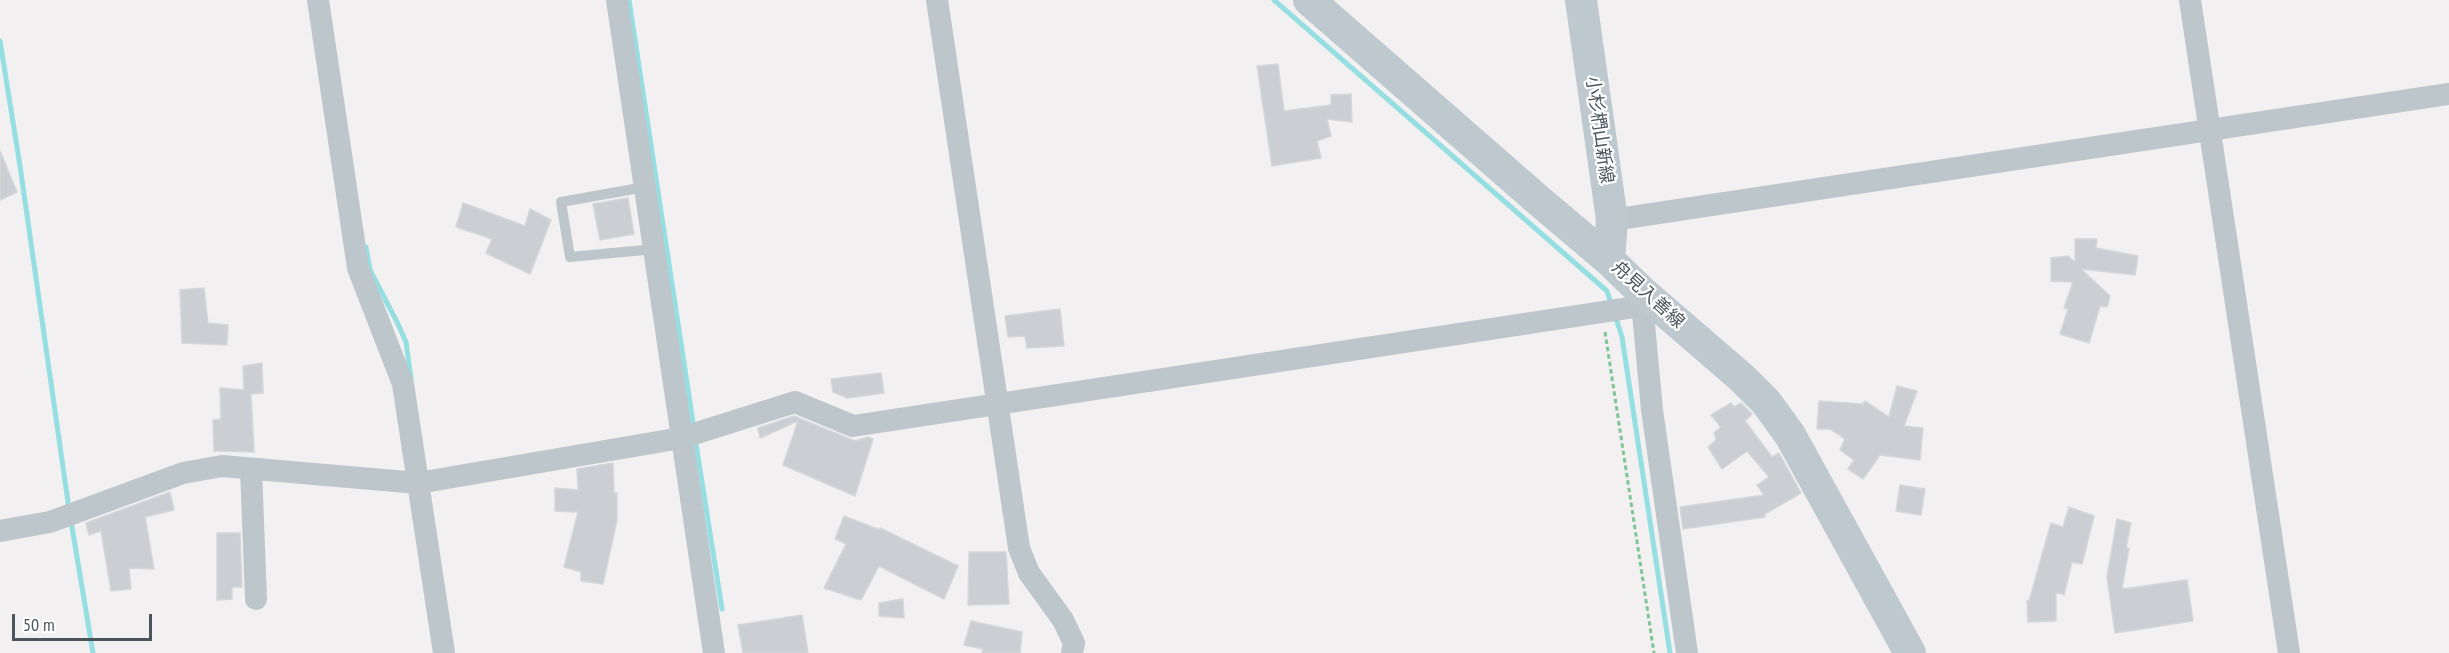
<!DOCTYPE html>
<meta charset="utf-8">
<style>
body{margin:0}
#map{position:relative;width:2449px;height:653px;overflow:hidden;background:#f2f0f0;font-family:"PT Sans Narrow",sans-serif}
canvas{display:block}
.scale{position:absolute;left:12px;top:614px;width:140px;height:27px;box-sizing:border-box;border:3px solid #4a565b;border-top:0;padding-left:8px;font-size:18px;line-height:21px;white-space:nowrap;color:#4a565b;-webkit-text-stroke:4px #fff;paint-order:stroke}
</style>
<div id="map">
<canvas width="2449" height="653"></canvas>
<div class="scale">50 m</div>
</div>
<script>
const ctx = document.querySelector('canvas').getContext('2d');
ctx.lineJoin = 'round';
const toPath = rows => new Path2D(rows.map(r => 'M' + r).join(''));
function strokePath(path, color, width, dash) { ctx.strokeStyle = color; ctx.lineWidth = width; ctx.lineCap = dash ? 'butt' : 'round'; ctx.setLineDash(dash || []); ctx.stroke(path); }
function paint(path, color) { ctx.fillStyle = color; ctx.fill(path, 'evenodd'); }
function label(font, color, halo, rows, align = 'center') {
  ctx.font = font + ' "PT Sans Narrow","Noto Sans JP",sans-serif'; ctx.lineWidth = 4.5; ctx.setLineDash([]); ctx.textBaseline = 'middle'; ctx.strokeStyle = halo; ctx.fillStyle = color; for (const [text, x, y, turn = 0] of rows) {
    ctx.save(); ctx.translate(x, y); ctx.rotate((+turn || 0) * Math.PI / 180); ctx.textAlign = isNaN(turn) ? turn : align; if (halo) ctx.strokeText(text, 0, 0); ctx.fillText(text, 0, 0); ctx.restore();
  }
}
const stream = toPath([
 [629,0,694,429],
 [1274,0,1607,291,1612,306],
 [0,41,20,166,69,509],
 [366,247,370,270,398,324,406,342,411,379],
 [1615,315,1622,337,1670,653],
 [695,438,722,609],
 [71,521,93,653]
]);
const building = toPath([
 [1278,64,1284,111,1331,105,1331,95,1351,94,1352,122,1327,119,1331,136,1317,141,1321,158,1272,166,1257,66,1278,64],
 [0,151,17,192,0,200,0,151],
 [628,198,634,234,600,240,593,204,628,198],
 [463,203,525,226,530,209,551,220,530,274,486,253,492,239,456,227,463,203],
 [2075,239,2097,239,2096,248,2138,256,2135,275,2081,269,2110,296,2107,307,2100,306,2089,343,2060,334,2068,309,2064,308,2073,282,2051,281,2051,258,2068,256,2075,262,2075,239],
 [204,288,208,323,228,325,227,345,182,343,180,290,204,288],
 [1060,309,1064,346,1027,348,1025,336,1008,337,1005,316,1060,309],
 [262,363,263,393,251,394,254,452,214,451,213,420,221,419,220,388,244,390,243,366,262,363],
 [881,373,884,393,848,398,833,392,831,379,881,373],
 [1897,386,1917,391,1904,426,1923,428,1920,460,1880,455,1863,479,1848,469,1854,460,1840,450,1845,439,1830,429,1817,429,1819,401,1863,404,1865,401,1889,417,1897,386],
 [1731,403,1734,407,1741,403,1752,414,1745,421,1772,457,1779,453,1801,493,1765,514,1765,517,1683,529,1680,507,1764,495,1757,485,1769,477,1747,451,1722,469,1708,447,1716,440,1714,433,1721,427,1711,415,1731,403],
 [794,416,855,441,868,437,873,439,855,496,783,465,798,421,760,438,758,428,794,416],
 [613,463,614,493,617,493,617,520,603,584,581,581,581,572,564,567,578,512,555,511,555,488,578,490,577,469,613,463],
 [1900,485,1925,489,1921,515,1896,511,1900,485],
 [170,492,174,510,145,517,154,569,129,568,131,589,111,591,101,531,89,535,86,523,170,492],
 [2069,507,2094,516,2082,564,2072,562,2064,595,2056,592,2056,621,2028,622,2027,601,2029,601,2051,523,2063,527,2069,507],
 [844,516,880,530,880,528,958,566,944,599,879,566,861,600,824,588,846,544,835,539,844,516],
 [2117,519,2131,523,2126,548,2129,548,2122,589,2187,580,2193,621,2115,633,2107,577,2117,519],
 [217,533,240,533,242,587,232,587,232,599,217,600,217,533],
 [969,552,1006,552,1009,604,968,605,969,552],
 [903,599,904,618,879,616,879,603,903,599],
 [802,615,808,653,743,653,738,625,802,615],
 [971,621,1022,632,1020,653,982,653,983,649,964,645,971,621]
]);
const path = toPath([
 [1605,332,1654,653]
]);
const lane = toPath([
 [645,187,561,202,570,257,655,249]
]);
const street = toPath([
 [318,0,358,268,403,384,444,653],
 [617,0,714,653],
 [937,0,1019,548,1029,573,1063,620,1074,643,1072,653],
 [2190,0,2289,653],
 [1612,220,2449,94],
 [1641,292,1652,410,1687,653],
 [251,469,256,599],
 [0,531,50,522,183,473,222,466,418,483,681,438,795,402,853,426,1642,306]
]);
const secondary = toPath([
 [1309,0,1538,200,1609,260,1640,290,1742,378,1766,402,1790,435,1910,653],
 [1581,0,1612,220,1609,260]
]);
const streetNames = [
 ["小杉椚山新線",1599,130,82],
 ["舟見入善線",1648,295,42]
];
strokePath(stream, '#95dfe2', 5);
paint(building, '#cbced2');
strokePath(building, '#d4d7da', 1.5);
strokePath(path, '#7fc597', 3, [4.5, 3]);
strokePath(lane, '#bdc6cb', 10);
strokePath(street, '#bdc6cb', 22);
strokePath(secondary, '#bec9cf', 32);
label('18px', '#4a565b', '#fff', streetNames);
</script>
